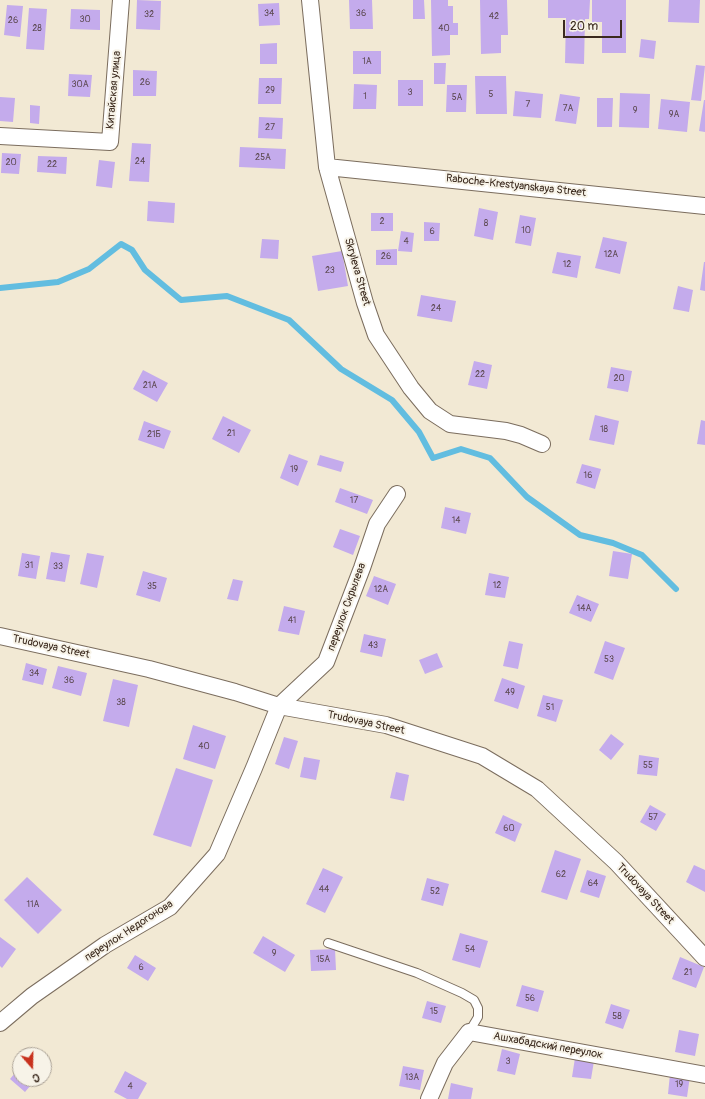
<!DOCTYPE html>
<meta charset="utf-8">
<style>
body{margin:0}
#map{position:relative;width:705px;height:1099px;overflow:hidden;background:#f2e9d4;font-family:Pangolin,sans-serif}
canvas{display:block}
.north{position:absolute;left:12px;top:1047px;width:40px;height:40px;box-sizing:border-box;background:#f7f3e8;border:1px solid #aca397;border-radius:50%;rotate:160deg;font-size:11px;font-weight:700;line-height:16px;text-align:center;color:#3b2a1e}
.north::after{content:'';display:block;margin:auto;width:14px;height:18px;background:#c8321e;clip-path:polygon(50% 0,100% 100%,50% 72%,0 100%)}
.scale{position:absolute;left:563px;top:20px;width:59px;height:18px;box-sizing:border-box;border:2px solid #3b2a1e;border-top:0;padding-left:5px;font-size:12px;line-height:14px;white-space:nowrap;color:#3b2a1e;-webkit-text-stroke:3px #f7f3e8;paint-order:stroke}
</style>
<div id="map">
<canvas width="705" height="1099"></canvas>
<div class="north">С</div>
<div class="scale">20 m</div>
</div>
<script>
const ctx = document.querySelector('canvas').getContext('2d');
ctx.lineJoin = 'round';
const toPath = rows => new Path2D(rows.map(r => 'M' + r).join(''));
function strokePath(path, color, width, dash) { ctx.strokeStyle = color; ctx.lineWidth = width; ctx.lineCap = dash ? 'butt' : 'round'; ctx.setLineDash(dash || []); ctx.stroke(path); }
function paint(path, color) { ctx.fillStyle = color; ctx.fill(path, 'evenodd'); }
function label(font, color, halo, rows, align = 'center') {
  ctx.font = font + ' Pangolin,sans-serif'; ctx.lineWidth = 4; ctx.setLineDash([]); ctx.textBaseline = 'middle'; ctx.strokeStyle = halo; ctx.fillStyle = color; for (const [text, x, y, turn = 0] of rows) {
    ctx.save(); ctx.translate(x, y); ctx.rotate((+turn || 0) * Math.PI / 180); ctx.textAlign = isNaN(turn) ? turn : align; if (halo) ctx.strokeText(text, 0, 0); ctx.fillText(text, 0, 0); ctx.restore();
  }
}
const stream = toPath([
 [0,288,58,282,89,269,121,244,132,250,145,270,181,300,227,296,289,320,341,369,392,400,419,432,433,458,461,449,490,458,527,497,580,535,613,543,642,555,676,589]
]);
const building = toPath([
 [137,0,161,1,160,30,136,29],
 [349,0,372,0,373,29,350,29],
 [413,0,424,0,425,19,413,19],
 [431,0,448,0,448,6,453,6,453,23,458,23,458,35,450,35,450,55,432,56],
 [480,0,507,0,508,35,501,35,501,53,481,54],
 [548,0,590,0,589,19,585,19,584,64,565,63,566,18,548,18],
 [592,0,626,0,626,53,602,53,602,22,592,22],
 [669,0,700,0,699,23,668,22],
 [279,3,280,25,259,26,258,4],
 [7,5,23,6,20,37,4,35],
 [29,8,47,9,44,50,26,49],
 [71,9,100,10,100,30,70,29],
 [641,39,656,41,654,59,639,57],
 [277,43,277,64,260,64,260,44],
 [353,51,381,51,381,74,353,74],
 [434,63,446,63,445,84,434,84],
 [696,65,705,66,701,101,691,100],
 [133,70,157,71,156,96,133,96],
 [69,74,92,75,90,97,68,96],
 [475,76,506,76,507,114,476,114],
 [259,78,282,78,281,104,258,104],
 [398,80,423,80,423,106,398,106],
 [354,84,377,85,376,109,353,109],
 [447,85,467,85,466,112,446,112],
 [515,91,543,94,541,118,513,116],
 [620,93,650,94,649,128,619,127],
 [560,94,580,97,576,124,555,121],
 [0,97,15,98,13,122,0,121],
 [597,98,613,98,612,127,597,127],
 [661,99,690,102,687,132,658,129],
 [704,100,705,100,705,132,699,131],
 [30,105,40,106,39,124,30,123],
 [259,117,283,118,282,139,258,138],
 [132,143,151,144,149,182,129,181],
 [240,147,286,149,285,169,239,167],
 [2,153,21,154,19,174,1,173],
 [38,156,67,157,66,174,37,172],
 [99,160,115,162,112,188,96,186],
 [148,201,175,203,174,223,147,221],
 [479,208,498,212,493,240,474,236],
 [371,213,393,213,393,231,371,231],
 [520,215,536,218,531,246,515,243],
 [424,222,440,223,439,241,424,241],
 [401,231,414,233,412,252,398,251],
 [603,237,627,242,620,274,595,268],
 [262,239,279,240,278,259,260,258],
 [397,249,397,265,376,265,376,250],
 [342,251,348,286,318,291,312,256],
 [557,252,581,256,577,278,552,273],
 [704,262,705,262,705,291,700,290],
 [678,286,693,290,689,312,673,309],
 [421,295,456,301,452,322,417,316],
 [474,361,492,365,487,389,468,385],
 [611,367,632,371,628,392,607,388],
 [143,370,168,383,157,402,133,389],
 [595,415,619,421,614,445,589,440],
 [223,416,251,430,239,453,212,439],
 [701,420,705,421,705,445,697,444],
 [144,421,171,431,164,449,138,440],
 [289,454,308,461,298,486,280,478],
 [320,455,344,462,341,472,317,465],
 [582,464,601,469,595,489,576,483],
 [340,488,373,500,367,514,335,502],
 [445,507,471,513,466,534,441,528],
 [340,529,360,536,353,555,333,547],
 [613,551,632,554,628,579,609,576],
 [51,552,70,555,65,582,46,579],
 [22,553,40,556,36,579,18,576],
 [87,553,104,556,97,588,80,584],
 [143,571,167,578,160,602,136,595],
 [489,573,509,577,505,598,485,595],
 [374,576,396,584,388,605,366,596],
 [233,579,243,581,238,601,227,599],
 [577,595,599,604,591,622,569,613],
 [284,606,305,611,299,635,278,631],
 [364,634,386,639,382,657,360,652],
 [509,641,523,644,518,669,503,666],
 [605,641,625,648,613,680,594,673],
 [437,653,443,667,425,674,419,660],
 [26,663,47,669,43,685,22,680],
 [58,666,87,673,81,696,52,688],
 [502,678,525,686,518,709,494,701],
 [113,679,138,685,129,727,103,721],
 [543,695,563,700,556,722,537,716],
 [193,725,226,736,215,769,183,759],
 [611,734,624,744,611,760,599,750],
 [284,737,298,741,289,769,275,764],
 [639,755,659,758,657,776,637,774],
 [304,757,320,760,316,780,300,777],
 [176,768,213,780,191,847,153,835],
 [396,772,409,775,404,801,390,798],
 [650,805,666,814,656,831,640,822],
 [503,815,522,824,515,842,495,833],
 [555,850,581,859,567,900,541,892],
 [694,865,705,870,705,892,686,882],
 [323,868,343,877,325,913,306,904],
 [587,870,606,876,599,898,580,892],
 [27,877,62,910,38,934,4,900],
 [427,878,449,884,443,906,421,900],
 [460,933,488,941,480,968,452,960],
 [263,936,295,955,285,972,253,953],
 [0,937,16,949,2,968,0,966],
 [335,949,336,970,311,971,310,950],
 [135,955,156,968,148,981,127,968],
 [680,957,704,967,696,988,672,979],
 [522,985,544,991,538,1012,516,1006],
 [427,1001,446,1006,441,1023,422,1018],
 [611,1004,630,1010,623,1029,605,1023],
 [679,1030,699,1034,695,1056,675,1052],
 [502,1049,520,1054,515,1075,497,1071],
 [575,1058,594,1061,591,1079,572,1077],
 [403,1066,424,1070,420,1090,399,1086],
 [20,1067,20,1079,36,1079,25,1092,10,1079],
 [125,1071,147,1083,138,1099,127,1099,114,1092],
 [670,1074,690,1076,687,1097,668,1094],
 [451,1083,473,1088,471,1099,448,1099]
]);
const lane = toPath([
 [328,943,417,973,462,993,474,1000,478,1008,478,1017,469,1032]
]);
const street = toPath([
 [310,0,327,167,365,303,376,335,411,388,430,411,450,424,506,431,521,435,542,444],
 [0,136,110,142,121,0],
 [327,167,705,206],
 [0,636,149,669,235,692,279,706,386,725,482,756,537,789,616,862,705,958],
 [0,1023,32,996,105,945,170,907,217,854,254,768,279,706,326,662,362,568,377,524,397,494],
 [429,1099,445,1063,469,1032,705,1075]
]);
const numberNames = [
 ["34",269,14],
 ["36",361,14],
 ["32",149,15],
 ["42",494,17],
 ["30",85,20],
 ["26",13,21],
 ["28",37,29],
 ["40",444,29],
 ["1А",367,62],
 ["26",145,83],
 ["30А",80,85],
 ["29",270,91],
 ["3",410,93],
 ["5",491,95],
 ["1",365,97],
 ["5А",457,98],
 ["7",528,105],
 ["7А",568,109],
 ["9",635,111],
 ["9А",674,115],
 ["27",270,128],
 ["25А",263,158],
 ["24",140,162],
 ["20",11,163],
 ["22",52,165],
 ["2",382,222],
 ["8",486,224],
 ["10",526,231],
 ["6",432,232],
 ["4",406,242],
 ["12А",611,255],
 ["26",386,257],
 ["12",567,265],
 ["23",330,271],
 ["24",436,309],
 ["22",480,375],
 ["20",619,379],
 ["21А",150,386],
 ["18",604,430],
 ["21",231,434],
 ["21Б",154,435],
 ["19",294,470],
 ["16",588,476],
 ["17",354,501],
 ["14",456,521],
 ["31",29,566],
 ["33",58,567],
 ["12",497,586],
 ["35",152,587],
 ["12А",381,590],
 ["14А",584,609],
 ["41",292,621],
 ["43",373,646],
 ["53",609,660],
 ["34",34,674],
 ["36",69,681],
 ["49",510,693],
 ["38",121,703],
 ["51",550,708],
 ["40",204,747],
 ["55",648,766],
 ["57",653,818],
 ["60",509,829],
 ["62",561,875],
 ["64",593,884],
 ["44",324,890],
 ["52",435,892],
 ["11А",33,905],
 ["54",470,950],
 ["9",274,954],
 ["15А",323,960],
 ["6",141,968],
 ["21",688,973],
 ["56",530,999],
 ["15",434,1012],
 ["58",617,1017],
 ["3",508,1062],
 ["13А",412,1078],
 ["19",679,1085],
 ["4",130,1087]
];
const streetNames = [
 ["Китайская улица",114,90,-85],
 ["Raboche-Krestyanskaya Street",516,186,6],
 ["Skryleva Street",357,272,74],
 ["переулок Скрылева",347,607,-70],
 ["Trudovaya Street",51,647,12],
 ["Trudovaya Street",366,723,12],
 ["Trudovaya Street",645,894,47],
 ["переулок Недогонова",129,931,-33],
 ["Ашхабадский переулок",548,1046,10]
];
strokePath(stream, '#62bde0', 6);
paint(building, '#c4abec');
strokePath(lane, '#7b6d5e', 10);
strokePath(street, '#7b6d5e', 18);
strokePath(lane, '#fff', 8);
strokePath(street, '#fff', 16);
label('9px', '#5d4a52', null, numberNames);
label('11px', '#3b2a1e', '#f7f3e8', streetNames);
</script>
